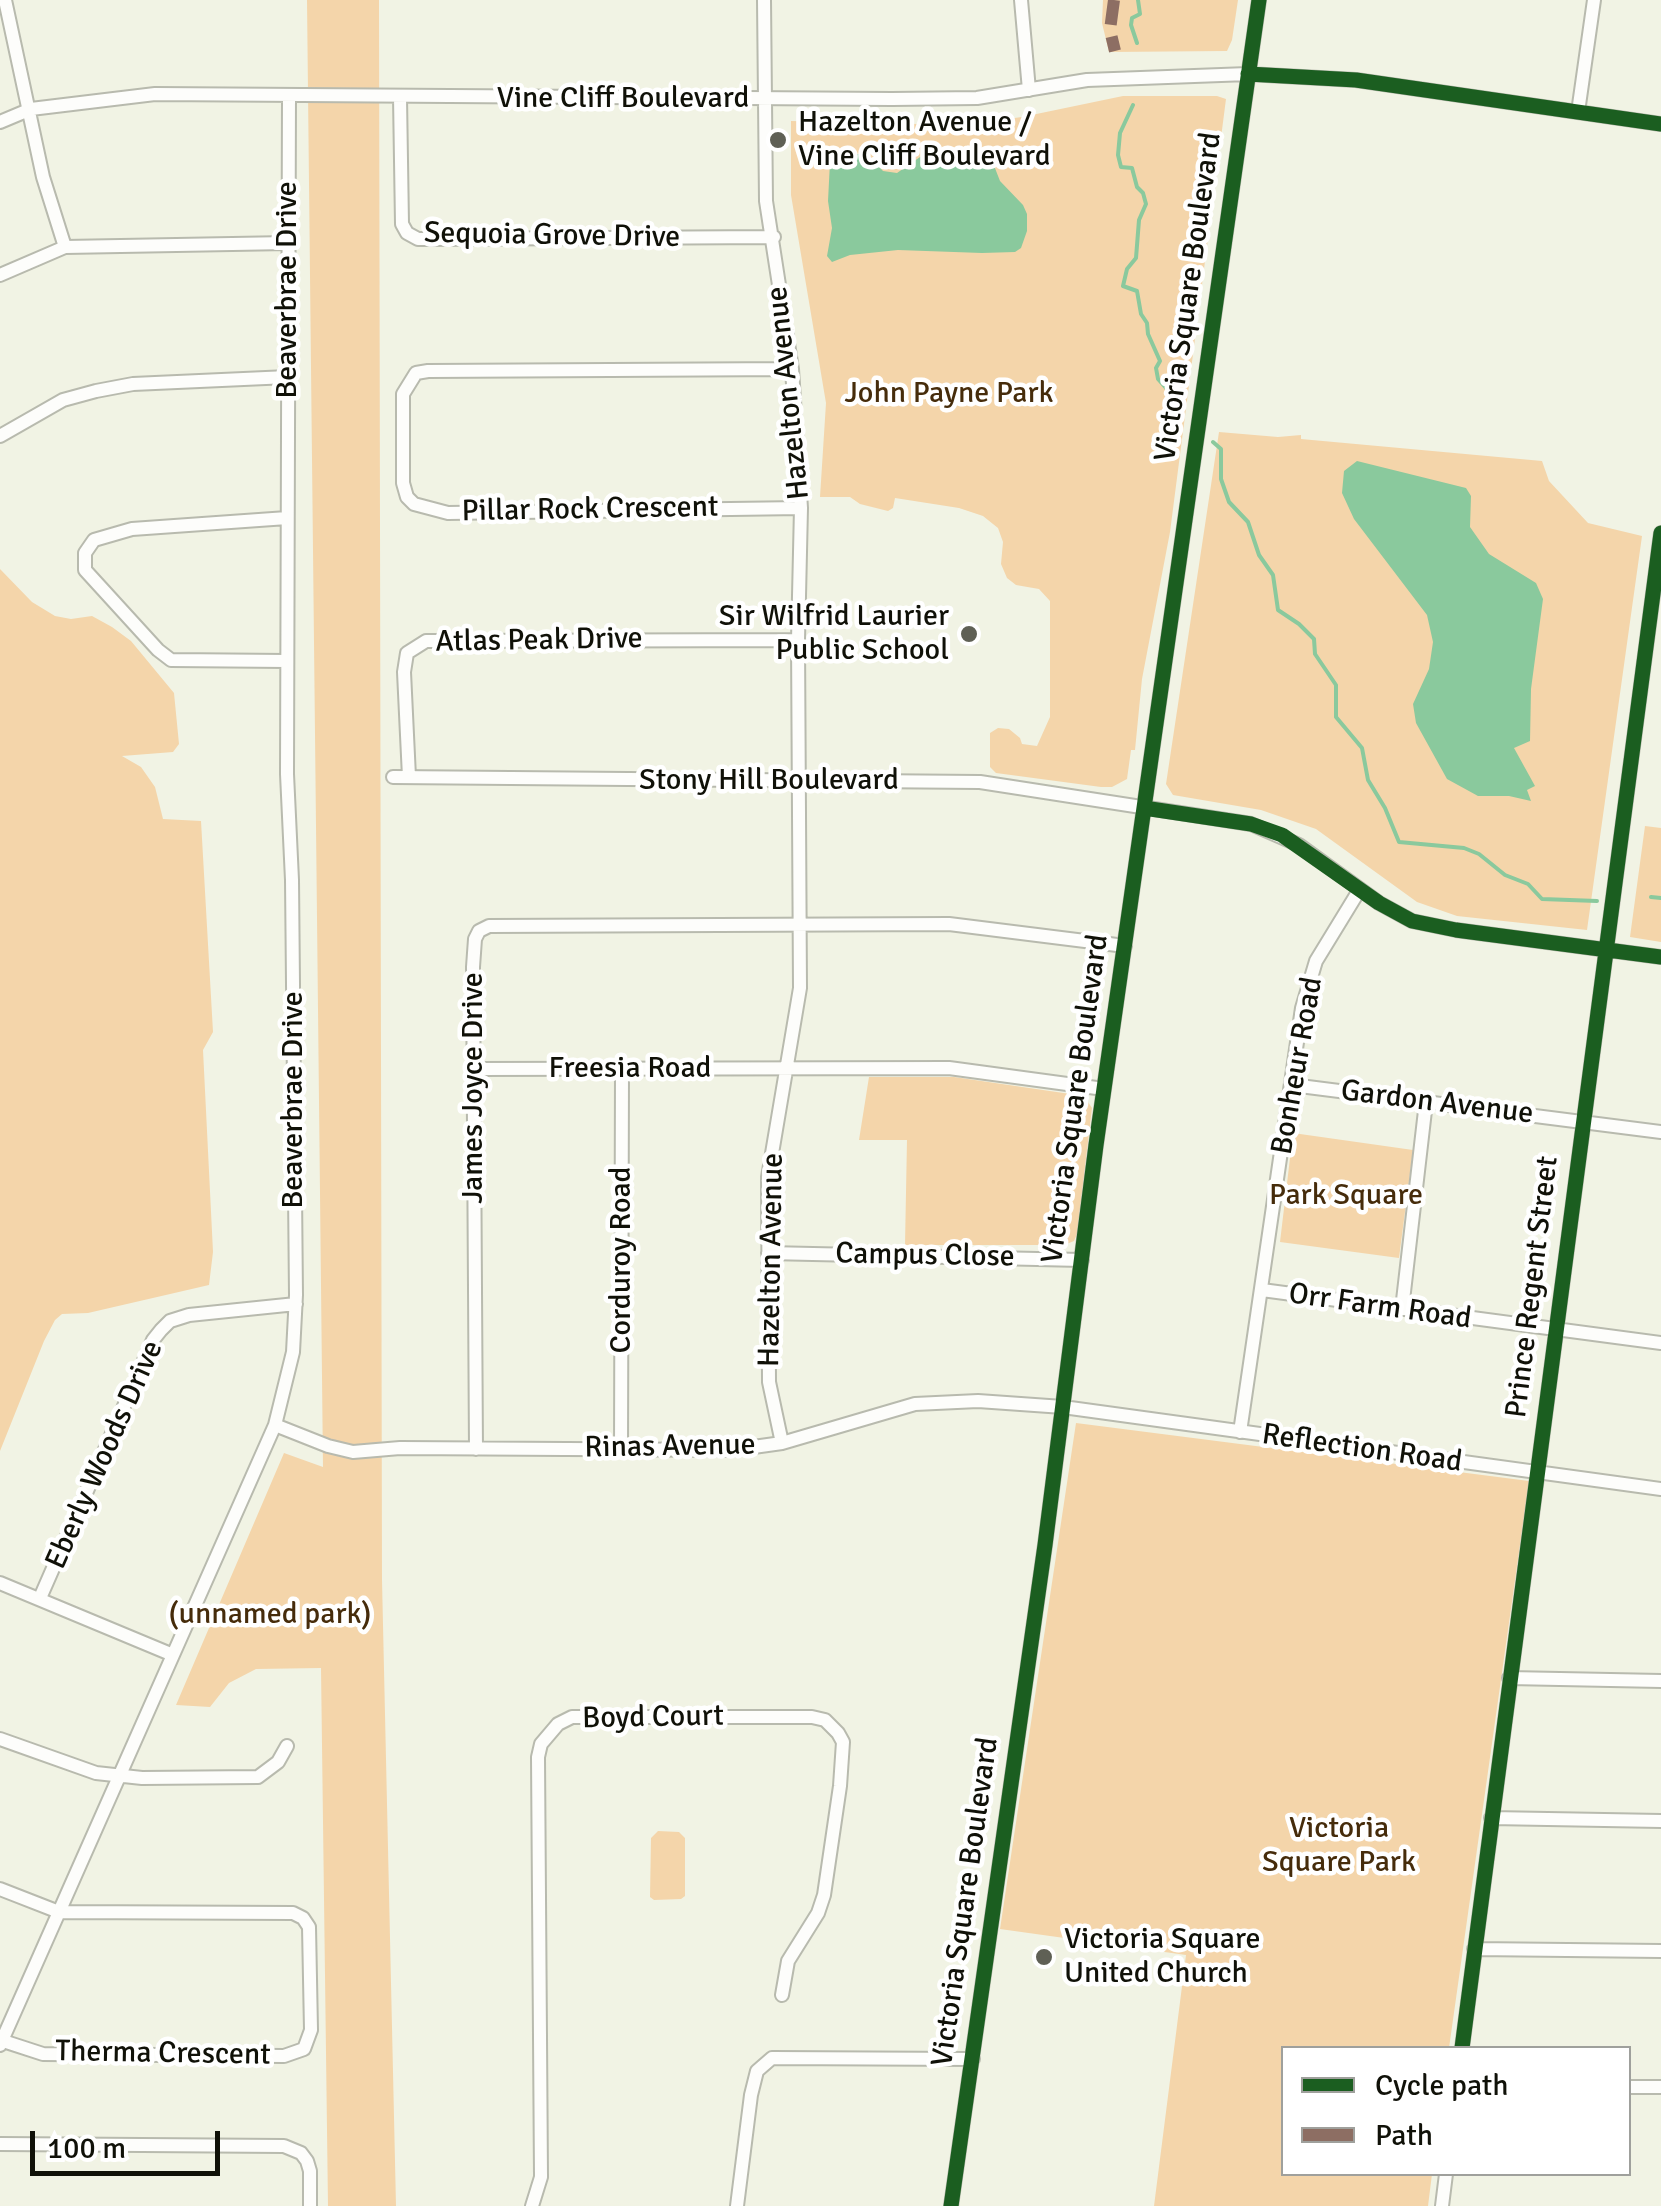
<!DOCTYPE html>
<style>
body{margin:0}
#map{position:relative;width:1661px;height:2206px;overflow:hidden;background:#f1f3e4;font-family:Signika,sans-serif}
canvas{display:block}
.legend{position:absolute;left:1281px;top:2046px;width:350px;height:130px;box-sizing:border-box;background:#fff;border:2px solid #9fa09c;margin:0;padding:12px 18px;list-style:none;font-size:30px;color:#101108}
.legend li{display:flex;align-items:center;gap:20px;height:50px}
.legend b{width:50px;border:2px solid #9fa09c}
.scale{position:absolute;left:30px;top:2131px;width:190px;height:45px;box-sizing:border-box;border:5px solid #101108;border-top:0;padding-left:12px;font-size:30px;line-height:35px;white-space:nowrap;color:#101108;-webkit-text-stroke:8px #fff;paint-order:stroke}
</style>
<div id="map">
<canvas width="1661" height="2206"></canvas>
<ul class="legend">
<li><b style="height:12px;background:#1b5e20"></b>Cycle path</li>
<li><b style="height:12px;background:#8d6e63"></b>Path</li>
</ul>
<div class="scale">100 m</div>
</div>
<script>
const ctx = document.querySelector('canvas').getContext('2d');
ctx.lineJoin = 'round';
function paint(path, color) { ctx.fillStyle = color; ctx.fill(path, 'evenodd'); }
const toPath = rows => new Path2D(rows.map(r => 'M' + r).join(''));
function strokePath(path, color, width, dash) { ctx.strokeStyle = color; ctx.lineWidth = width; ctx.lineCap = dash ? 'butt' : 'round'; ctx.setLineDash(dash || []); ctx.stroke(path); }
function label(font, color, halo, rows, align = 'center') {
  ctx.font = font + ' Signika,sans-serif'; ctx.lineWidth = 9; ctx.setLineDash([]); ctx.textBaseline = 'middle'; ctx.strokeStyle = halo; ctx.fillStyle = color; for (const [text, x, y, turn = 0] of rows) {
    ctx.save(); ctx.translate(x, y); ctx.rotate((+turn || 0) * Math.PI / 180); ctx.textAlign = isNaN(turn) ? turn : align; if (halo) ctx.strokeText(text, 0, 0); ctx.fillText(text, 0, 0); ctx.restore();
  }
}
const green = toPath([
 [307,0,379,0,382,1580,396,2206,328,2206,321,1668,256,1669,229,1683,210,1707,176,1705,284,1453,323,1467],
 [1103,0,1238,0,1232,40,1227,51,1109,52,1102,23],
 [1123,96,1217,96,1226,99,1170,532,1142,679,1135,750,1131,750,1127,779,1112,787,1101,787,996,773,990,767,990,733,998,728,1009,729,1020,738,1022,744,1037,746,1050,717,1050,601,1039,589,1016,585,1007,578,1001,564,1003,542,998,528,983,516,959,508,895,498,893,508,888,511,860,504,850,497,820,497,826,403,791,195,791,121,962,125,1022,117],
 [1219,432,1278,437,1301,435,1301,439,1542,461,1549,481,1588,523,1642,536,1587,930,1457,916,1417,902,1316,829,1261,810,1173,795,1166,784],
 [0,569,32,602,55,616,71,619,92,616,112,627,131,641,174,693,179,744,173,752,122,756,141,767,155,787,163,819,201,821,213,1032,203,1050,213,1252,209,1285,88,1313,62,1314,55,1320,44,1341,0,1451],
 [1645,826,1661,828,1661,942,1630,937],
 [869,1077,954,1077,1084,1096,1092,1108,1077,1234,1074,1241,1064,1245,905,1245,907,1140,859,1140],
 [1293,1133,1413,1150,1399,1258,1280,1242],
 [1076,1423,1529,1481,1449,2048,1284,2048,1284,2174,1432,2174,1428,2206,1154,2206,1186,1955,1000,1929],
 [658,1831,679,1832,685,1838,685,1896,681,1899,654,1900,650,1897,651,1838]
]);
const water = toPath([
 [954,148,987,157,993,163,1000,181,1023,205,1027,214,1027,231,1021,248,1015,252,982,253,898,250,850,255,832,262,827,256,832,228,828,201,830,162,852,154,867,154,883,171,897,173,923,155],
 [1357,461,1466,488,1471,496,1470,527,1489,554,1536,583,1543,599,1531,689,1530,741,1514,748,1535,786,1527,790,1531,801,1509,796,1478,796,1447,779,1416,723,1413,704,1429,669,1433,642,1427,615,1354,519,1342,493,1344,471]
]);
const stream = toPath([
 [1137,43,1131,25,1132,18,1140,14,1138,0],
 [1133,105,1120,133,1118,155,1121,167,1132,168,1137,187,1143,193,1146,204,1139,220,1136,258,1127,269,1123,286,1137,291,1141,314,1147,323,1148,334,1160,361,1156,368,1158,379,1174,397,1176,412,1168,431,1169,438,1179,439],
 [1213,442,1221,449,1221,479,1229,502,1248,522,1259,555,1273,575,1278,610,1299,624,1314,639,1315,654,1336,685,1336,717,1362,748,1368,780,1385,808,1399,842,1464,848,1479,854,1505,875,1528,884,1542,899,1597,901],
 [1651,897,1661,898]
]);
const minor = toPath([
 [5,0,43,177,65,247],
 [764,0,766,201,792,369,801,508,798,640,800,988,768,1177,769,1382,782,1443],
 [1021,0,1029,90],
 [400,97,402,224,407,233,418,239,774,237],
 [1578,112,1594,0],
 [0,122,31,109,155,94,892,99,977,98,1087,80,1248,74,1356,80,1661,124],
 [0,275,65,247,288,243],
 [792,369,428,371,416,373,403,394,403,483,407,497,414,504,448,513,801,508],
 [0,436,63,400,96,391,133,384,288,377],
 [287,661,171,660,158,650,85,570,85,553,94,540,132,529,287,518],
 [393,777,980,782,1251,824,1299,845,1379,903,1412,921,1456,930,1661,957],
 [409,777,404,672,407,653,426,641,798,640],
 [475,1069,949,1068,1104,1089],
 [1292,1085,1661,1132],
 [768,1253,1082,1260],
 [1262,1290,1661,1343],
 [1402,1309,1426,1102],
 [275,1425,328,1446,353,1452,400,1448,732,1450,782,1443,915,1404,978,1401,1063,1407,1661,1489],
 [1240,1432,1302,1008,1316,961,1360,889],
 [476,1449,473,967,475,939,479,931,489,926,949,924,1125,946],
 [621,1450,622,1070],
 [0,1583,173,1655],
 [40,1598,153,1340,161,1330,170,1321,189,1315,296,1304],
 [1509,1678,1661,1681],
 [0,1739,96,1773,142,1778,258,1777,278,1762,287,1746],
 [1491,1818,1661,1821],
 [0,1889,59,1912,293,1913,303,1918,309,1927,311,2030,304,2049,284,2056,43,2054,0,2040],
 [1474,1949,1661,1951],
 [0,2045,275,1425,293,1352,296,1295,292,880,287,774,289,95],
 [1462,2048,1661,533],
 [1628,2087,1661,2087],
 [0,2144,284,2146,301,2153,307,2161,310,2171,310,2206],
 [532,2206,541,2177,538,1757,541,1744,558,1724,572,1717,812,1717,825,1720,838,1733,843,1742,840,1786,824,1895,818,1913,788,1961,782,1995],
 [737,2206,751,2095,757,2071,772,2058,973,2059],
 [951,2206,1045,1545,1096,1145,1259,0],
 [1442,2206,1446,2174]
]);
const quiet = toPath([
 [1114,0,1110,30,1115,51]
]);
const cycleway = toPath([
 [1248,74,1356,80,1661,124],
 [1144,808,1251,824,1282,835,1379,903,1412,921,1456,930,1661,957],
 [1462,2048,1661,533],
 [951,2206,1045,1545,1096,1145,1259,0]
]);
const markers = [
 [778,140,10,"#5f6055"],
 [969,634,10,"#5f6055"],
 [1044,1957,10,"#5f6055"]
];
const streetNames = [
 ["Vine Cliff Boulevard",623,99],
 ["Sequoia Grove Drive",552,236,1],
 ["Beaverbrae Drive",288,290,-90],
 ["Victoria Square Boulevard",1189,297,-82],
 ["Hazelton Avenue",789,393,-96],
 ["Pillar Rock Crescent",590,510,-1],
 ["Atlas Peak Drive",539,641,-1],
 ["Stony Hill Boulevard",769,781],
 ["Bonheur Road",1298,1066,-80],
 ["Freesia Road",630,1069],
 ["James Joyce Drive",474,1088,-90],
 ["Victoria Square Boulevard",1076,1099,-82],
 ["Beaverbrae Drive",294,1100,-90],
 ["Gardon Avenue",1437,1103,7],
 ["Campus Close",925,1256,1],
 ["Corduroy Road",622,1260,-90],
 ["Hazelton Avenue",772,1260,-89],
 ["Prince Regent Street",1533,1287,-83],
 ["Orr Farm Road",1380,1307,8],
 ["Rinas Avenue",670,1447,-1],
 ["Reflection Road",1362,1449,8],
 ["Eberly Woods Drive",105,1455,-66],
 ["Boyd Court",653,1718,-1],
 ["Victoria Square Boulevard",966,1902,-82],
 ["Therma Crescent",163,2054,1]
];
const poiNames = [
 ["Hazelton Avenue /",798,123],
 ["Vine Cliff Boulevard",798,157],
 ["Sir Wilfrid Laurier",949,617,"right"],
 ["Public School",949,651,"right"],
 ["Victoria Square",1064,1940],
 ["United Church",1064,1974]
];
const parkNames = [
 ["John Payne Park",949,394],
 ["Park Square",1346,1196],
 ["(unnamed park)",270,1615],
 ["Victoria",1339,1829],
 ["Square Park",1339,1863]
];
paint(green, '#f4d5aa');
paint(water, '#8ac99d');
strokePath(stream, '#8ac99d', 4);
strokePath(minor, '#b8baae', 16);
strokePath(minor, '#fdfdfb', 12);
strokePath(quiet, '#8d6e63', 12, [25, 12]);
strokePath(cycleway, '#1b5e20', 15);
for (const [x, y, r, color] of markers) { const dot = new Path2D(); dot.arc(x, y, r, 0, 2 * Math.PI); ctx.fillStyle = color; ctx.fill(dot); strokePath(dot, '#fff', 4); }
label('30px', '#101108', '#fff', streetNames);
label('30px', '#101108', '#fff', poiNames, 'left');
label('30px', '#462c0b', '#fff', parkNames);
</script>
